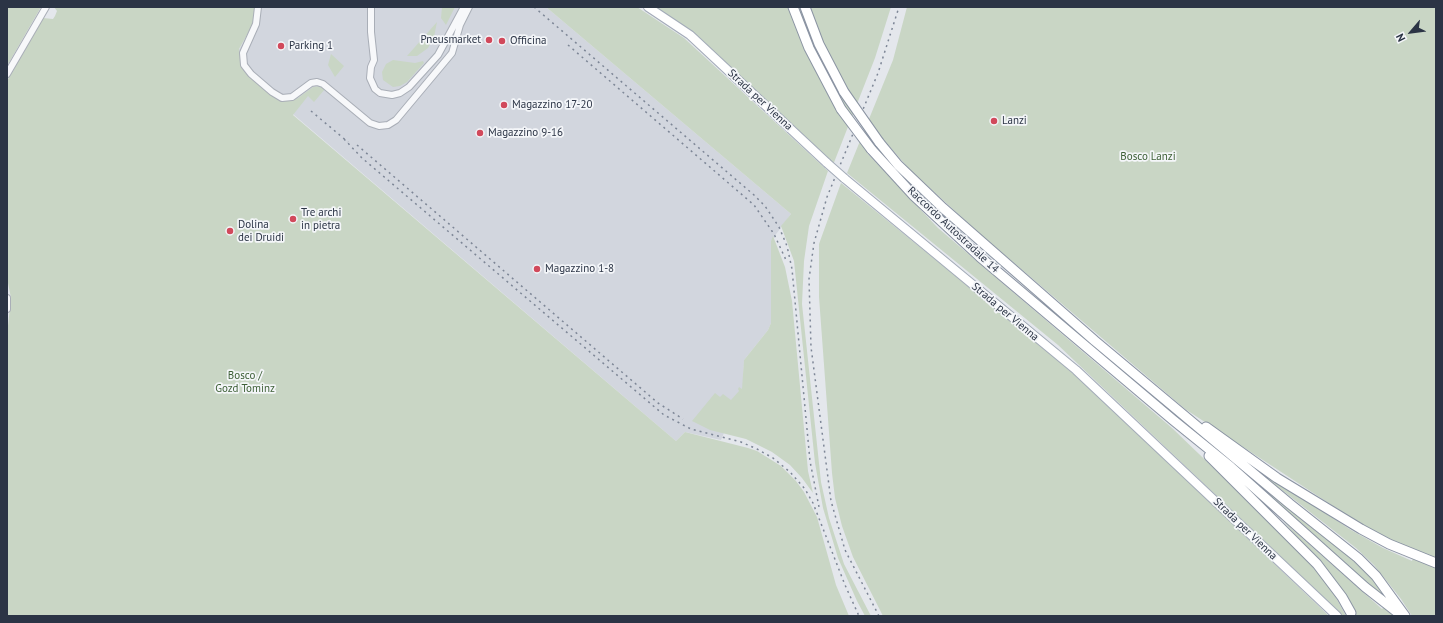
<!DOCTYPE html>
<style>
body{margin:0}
#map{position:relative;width:1443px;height:623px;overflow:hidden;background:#e4e7ec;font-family:"PT Sans",sans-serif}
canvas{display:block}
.frame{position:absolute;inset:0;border:8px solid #2b3445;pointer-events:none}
.north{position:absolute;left:1391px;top:12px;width:40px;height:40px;-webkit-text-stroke:3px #f4f6f9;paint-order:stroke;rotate:242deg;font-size:11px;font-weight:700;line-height:16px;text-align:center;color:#2b3445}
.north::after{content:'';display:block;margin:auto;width:14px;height:18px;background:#2b3445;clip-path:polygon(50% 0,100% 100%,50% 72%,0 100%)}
</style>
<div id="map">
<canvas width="1443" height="623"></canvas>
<div class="frame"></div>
<div class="north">N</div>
</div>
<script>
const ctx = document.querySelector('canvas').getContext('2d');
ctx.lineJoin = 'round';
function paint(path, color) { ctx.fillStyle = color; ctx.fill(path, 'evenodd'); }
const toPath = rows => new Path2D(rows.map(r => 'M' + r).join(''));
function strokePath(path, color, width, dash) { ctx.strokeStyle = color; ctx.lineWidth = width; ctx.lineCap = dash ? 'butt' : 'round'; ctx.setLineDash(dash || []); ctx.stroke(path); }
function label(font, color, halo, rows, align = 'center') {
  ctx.font = font + ' "PT Sans",sans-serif'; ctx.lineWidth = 3.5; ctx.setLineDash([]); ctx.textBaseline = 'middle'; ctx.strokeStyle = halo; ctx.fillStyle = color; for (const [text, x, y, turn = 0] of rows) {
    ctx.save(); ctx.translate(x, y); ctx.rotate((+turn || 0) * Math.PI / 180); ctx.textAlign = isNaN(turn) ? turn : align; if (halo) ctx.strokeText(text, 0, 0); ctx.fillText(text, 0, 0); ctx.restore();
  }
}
const built = toPath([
 [254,7,546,7,791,214,771,241,771,323,768,330,744,360,743,387,721,440,685,432,676,441,232,62,251,28]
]);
const green = toPath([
 [7,7,41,7,7,66],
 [54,7,254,7,254,19,251,28,239,49,243,67,273,95,291,100,298,98,313,87,319,86,325,89,314,102,308,96,293,115,676,441,685,432,748,448,757,451,781,466,796,481,804,492,817,517,836,585,849,616,7,616,7,335,11,298,7,278,7,81,43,18,53,19,55,16,57,11],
 [442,7,455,7,446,25,441,18],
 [546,7,637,7,684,38,828,171,809,226,804,261,802,304,821,482,829,518,844,564,871,616,865,616,857,601,838,558,823,508,815,463,794,261,781,226,791,214],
 [656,7,891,7,875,58,833,165,696,35],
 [907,7,1436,7,1436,616,1412,616,1401,599,1374,565,1356,548,1232,451,1351,530,1383,548,1412,561,1415,551,1388,540,1356,521,1185,409,979,233,910,170,883,139,867,153,938,228,1172,428,1279,531,1313,567,1334,594,1346,616,1355,611,1337,582,1283,521,1382,609,1388,603,1167,409,1168,408,1353,559,1373,580,1400,616,1343,616,1058,345,847,173,893,60],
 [437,22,434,37,428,48,417,56,407,56],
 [331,54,344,66,335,77,328,65],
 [393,60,415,63,423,61,424,63,407,82,400,86,393,87,383,80,382,72,386,64],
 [841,183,1048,351,1106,403,1329,616,883,616,853,557,842,526,835,498,832,473,819,297,819,244],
 [773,236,785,267,792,301,808,471,813,493,802,478,790,465,772,452,746,439,710,430,692,421,715,393,720,397,723,394,731,400,739,391,738,389,739,387,742,389,744,360,768,330,771,323,771,241]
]);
const minor = toPath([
 [258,7,256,24,243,53,244,65,251,74,272,92,282,98,292,97,311,83,317,82,323,84,370,123,379,126,388,125,396,120,452,53,460,25,469,7],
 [371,7,371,32,374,60,371,67,370,78,375,89,380,93,392,95,400,93,409,87,438,55,464,7],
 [7,74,46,7],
 [7,298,7,309]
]);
const major = toPath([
 [648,7,690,35,827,163],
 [844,178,1076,370,1337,616]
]);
const highway = toPath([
 [793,7,809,48,841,109],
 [805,7,819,44,844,92],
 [879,142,898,165,943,208,1095,341,1290,504,1358,558,1376,576,1405,616],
 [871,149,914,196,980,257,1173,420,1231,467,1365,587,1402,616],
 [1206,427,1277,478,1361,529,1389,544,1436,563],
 [1209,456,1317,564,1342,597,1351,613]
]);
const rail = toPath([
 [534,7,754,195,765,206,779,227,787,246,792,269,810,461,819,507],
 [568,45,754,205,774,234,786,260],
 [311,111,348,142],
 [344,139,362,158,389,181,664,415,691,429,741,442,757,449,773,458,790,472,805,489,813,503,845,585,859,616],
 [357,145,658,403,683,419],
 [879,616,845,550,831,501,811,347,809,279,814,243,827,197,878,73,899,7]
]);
const majorBridge = toPath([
 [827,163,844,178]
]);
const highwayBridge = toPath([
 [844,92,879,142],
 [841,109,871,149]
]);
const markers = [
 [489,40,4,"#d1495b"],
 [502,41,4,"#d1495b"],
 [281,46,4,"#d1495b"],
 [504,105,4,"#d1495b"],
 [994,121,4,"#d1495b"],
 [480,133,4,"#d1495b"],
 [293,219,4,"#d1495b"],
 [230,231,4,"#d1495b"],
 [537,269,4,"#d1495b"]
];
const poiNames = [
 ["Pneusmarket",481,40,"right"],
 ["Officina",510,41],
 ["Parking 1",289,46],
 ["Magazzino 17-20",512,105],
 ["Lanzi",1002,121],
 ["Magazzino 9-16",488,133],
 ["Tre archi",301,213],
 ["in pietra",301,226],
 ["Dolina",238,225],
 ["dei Druidi",238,238],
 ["Magazzino 1-8",545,269]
];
const streetNames = [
 ["Strada per Vienna",760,100,43],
 ["Raccordo Autostradale 14",953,230,43],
 ["Strada per Vienna",1005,312,40],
 ["Strada per Vienna",1245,529,44]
];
const parkNames = [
 ["Bosco Lanzi",1148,157],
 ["Bosco /",245,376],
 ["Gozd Tominz",245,389]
];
paint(built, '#d2d6de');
paint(green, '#c9d6c5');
strokePath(minor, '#a9aeb7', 8);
strokePath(major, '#a3abb8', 10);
strokePath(highway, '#8b94a3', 11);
strokePath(minor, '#f7f8fa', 6);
strokePath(major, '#fff', 8);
strokePath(highway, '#fff', 9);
strokePath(rail, '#7d8696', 1.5, [2, 4]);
strokePath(majorBridge, '#a3abb8', 10, []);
strokePath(highwayBridge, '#8b94a3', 11, []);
strokePath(majorBridge, '#fff', 8);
strokePath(highwayBridge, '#fff', 9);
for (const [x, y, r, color] of markers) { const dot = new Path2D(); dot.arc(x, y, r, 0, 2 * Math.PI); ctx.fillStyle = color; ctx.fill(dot); strokePath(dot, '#f4f6f9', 1.5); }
label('11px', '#2b3445', '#f4f6f9', poiNames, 'left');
label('11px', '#2b3445', '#f4f6f9', streetNames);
label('11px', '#3f6138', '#f4f6f9', parkNames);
</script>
